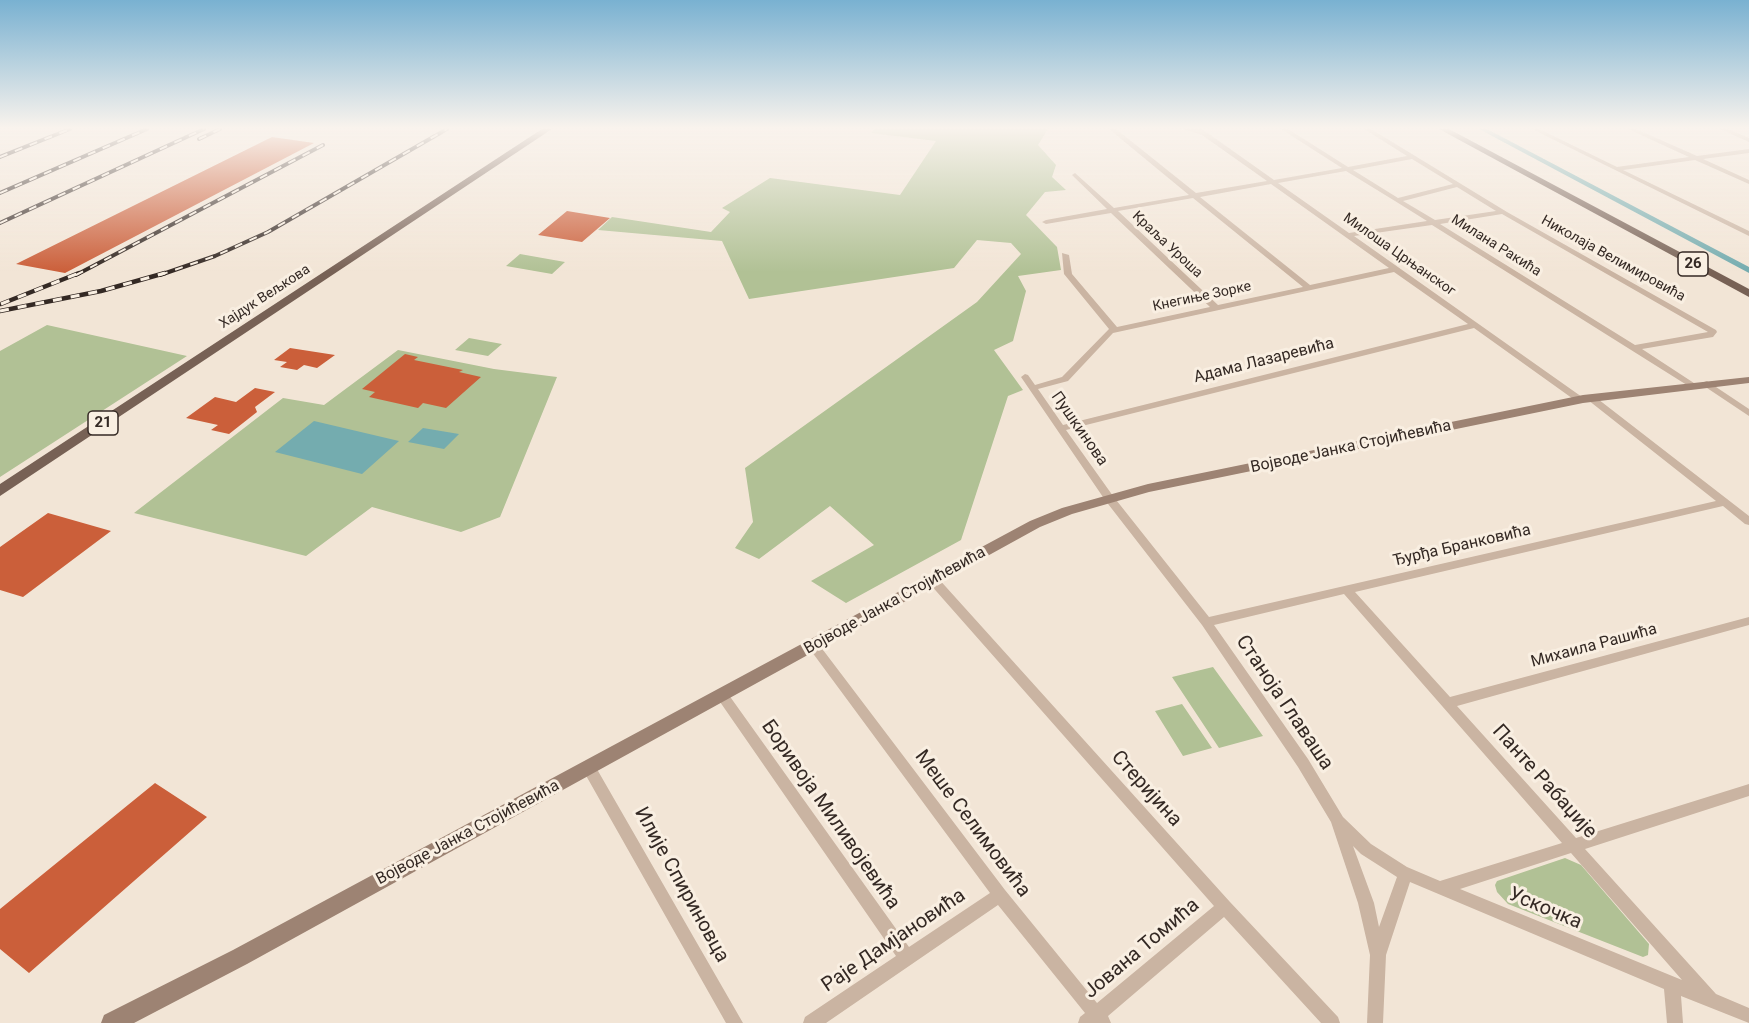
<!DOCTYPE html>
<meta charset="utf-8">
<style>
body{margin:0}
canvas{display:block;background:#f2e5d6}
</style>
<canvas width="1749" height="1023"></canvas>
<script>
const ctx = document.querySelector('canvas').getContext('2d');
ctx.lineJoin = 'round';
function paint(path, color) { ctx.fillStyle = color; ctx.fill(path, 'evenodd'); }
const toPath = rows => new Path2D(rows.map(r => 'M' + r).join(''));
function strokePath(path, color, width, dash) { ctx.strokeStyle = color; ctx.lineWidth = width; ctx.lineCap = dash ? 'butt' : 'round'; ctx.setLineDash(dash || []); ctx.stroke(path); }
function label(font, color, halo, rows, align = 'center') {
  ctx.font = font + ' Roboto,sans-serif'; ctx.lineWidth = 6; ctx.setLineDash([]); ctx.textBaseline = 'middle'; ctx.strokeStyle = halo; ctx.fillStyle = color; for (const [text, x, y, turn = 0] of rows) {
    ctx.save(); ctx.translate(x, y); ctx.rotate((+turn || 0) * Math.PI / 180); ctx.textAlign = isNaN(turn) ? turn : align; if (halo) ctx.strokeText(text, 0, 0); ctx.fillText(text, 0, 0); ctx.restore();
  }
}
const green = toPath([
 [874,129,1048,129,1038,145,1056,165,1052,177,1066,190,1045,192,1026,215,1057,247,1061,270,1018,276,1026,291,1013,341,994,350,1023,390,1008,396,961,540,846,603,811,581,874,545,830,506,759,559,735,548,753,522,745,468,977,302,1021,254,1011,243,977,240,954,268,749,299,722,241,598,230,612,217,711,232,730,212,722,208,770,178,900,195,936,141,871,133],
 [520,254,565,262,552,274,506,266],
 [47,325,187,356,0,477,0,351],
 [469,338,502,344,488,356,455,350],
 [398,350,494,369,557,377,500,517,461,532,372,507,306,556,134,513,283,398,324,405],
 [1213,667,1263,736,1219,748,1172,677],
 [1182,704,1212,748,1183,756,1155,711],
 [1565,858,1581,865,1649,944,1648,955,1643,957,1508,904,1497,892,1495,885,1497,881]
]);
const water = toPath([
 [314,421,399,441,362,474,275,452],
 [423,428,459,434,444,449,408,442]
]);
const canal = toPath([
 [1479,129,1487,129,1749,267,1749,273,1479,129]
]);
const building = toPath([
 [272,137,314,143,65,273,16,264],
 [567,211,610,218,582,242,538,235],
 [290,348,335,355,317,368,304,365,297,370,280,367,287,362,274,360],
 [405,354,418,357,414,360,463,370,459,372,481,377,446,408,423,403,418,408,369,397,375,392,362,389],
 [255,388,275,392,255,407,257,412,229,434,211,430,218,425,186,418,215,397,236,402],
 [48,513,111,531,23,597,0,590,0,547],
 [155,783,207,817,29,973,0,949,0,909]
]);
const street = toPath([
 [1109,129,1116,129,1196,193,1267,181,1202,135,1182,129,1202,129,1274,180,1342,168,1281,129,1288,129,1348,167,1407,156,1364,129,1371,129,1507,212,1716,330,1717,332,1713,337,1642,349,1697,385,1693,388,1690,387,1432,225,1354,236,1582,397,1584,399,1582,401,1576,401,1474,328,1066,430,1113,496,1209,617,1716,501,1588,400,1586,398,1588,396,1591,395,1594,396,1749,516,1749,525,1745,524,1723,506,1355,592,1450,697,1749,617,1749,625,1457,706,1576,838,1749,784,1749,796,1585,849,1716,994,1749,1008,1749,1023,1681,996,1683,1023,1667,1023,1664,989,1410,882,1386,955,1383,1023,1367,1023,1370,955,1358,903,1331,822,1298,767,1202,625,1105,500,1021,377,1025,374,1028,375,1035,385,1062,377,1109,329,1064,274,1062,253,1069,255,1072,274,1117,327,1210,307,1111,213,1046,224,1042,222,1046,220,1107,209,1073,176,1072,175,1075,173,1114,208,1189,195,1109,129],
 [1412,159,1453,184,1398,198,1353,170,1412,159],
 [1346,171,1395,201,1427,221,1349,233,1278,183,1346,171],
 [1271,184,1389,268,1310,285,1200,197,1271,184],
 [1457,187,1496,211,1435,220,1403,201,1457,187],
 [1193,198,1303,287,1218,305,1118,211,1193,198],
 [1502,214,1708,332,1635,345,1440,224,1502,214],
 [1394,272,1468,324,1063,425,1038,389,1068,381,1113,333,1394,272],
 [1344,594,1562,843,1440,881,1407,867,1371,844,1343,817,1308,759,1214,625,1344,594],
 [1353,846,1361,854,1397,877,1379,927,1374,903,1353,846],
 [1571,853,1682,980,1460,889,1571,853],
 [1532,129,1539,129,1617,167,1689,157,1628,129,1636,129,1697,156,1749,149,1749,153,1703,159,1749,180,1749,184,1695,160,1623,170,1749,231,1749,236,1532,129],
 [1720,129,1728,129,1749,138,1749,142,1720,129],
 [1707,381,1749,409,1749,416,1704,386,1703,384,1704,382,1707,381],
 [933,576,937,577,1230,902,1338,1017,1340,1023,1321,1023,1224,917,1108,1016,1111,1023,1078,1023,1080,1017,1085,1013,998,905,826,1023,803,1023,805,1017,896,956,718,699,716,695,718,691,722,690,726,691,909,947,990,893,809,648,807,645,809,642,813,640,817,642,1005,890,1097,1003,1214,906,929,583,927,580,929,577,933,576],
 [589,762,594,764,743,1023,726,1023,584,772,582,768,584,764,589,762]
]);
const secondary = toPath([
 [1749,377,1749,383,1583,403,1149,492,1072,514,1040,527,247,964,134,1023,101,1023,104,1015,233,950,1030,521,1062,508,1148,484,1583,395,1749,377]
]);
const primary = toPath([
 [542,129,552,129,0,496,0,484,542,129],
 [1439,129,1449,129,1749,289,1749,297,1439,129]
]);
const railFar1 = toPath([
 [199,139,220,129],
 [0,157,70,129],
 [0,193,147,129],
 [0,223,204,129],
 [76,275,323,145],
 [160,275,215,256,268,232,447,129]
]);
const rail = toPath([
 [1,304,79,273],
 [0,311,101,291,165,273]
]);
const farStreetnames = [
 ["Краља Уроша",1167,245,43],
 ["Милана Ракића",1496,246,32],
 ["Милоша Црњанског",1399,255,35],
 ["Николаја Велимировића",1613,259,29],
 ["Хајдук Вељкова",265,297,-33],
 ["Кнегиње Зорке",1202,297,-12]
];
const shields = [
 [1693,264,30],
 [103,423,30]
];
const shieldNames = [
 ["26",1693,264],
 ["21",103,423]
];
const streetNames = [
 ["Адама Лазаревића",1264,361,-14],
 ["Пушкинова",1079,429,55],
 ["Војводе Јанка Стојићевића",1351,447,-12],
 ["Ђурђа Бранковића",1462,546,-13],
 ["Војводе Јанка Стојићевића",895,601,-29],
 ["Михаила Рашића",1594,646,-15],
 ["Војводе Јанка Стојићевића",468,833,-28]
];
const nearStreetnames = [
 ["Станоја Главаша",1284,703,56],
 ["Панте Рабаџије",1544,782,48],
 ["Стеријина",1146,789,48],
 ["Боривоја Миливојевића",830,815,55],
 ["Меше Селимовића",972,824,53],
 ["Илије Спириновца",681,885,61],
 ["Ускочка",1545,909,23],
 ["Раје Дамјановића",894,941,-34],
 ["Јована Томића",1142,949,-40]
];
paint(green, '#b1c195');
paint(water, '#74acaf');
paint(canal, '#74acaf');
paint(building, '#cb5f3a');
paint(street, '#cab4a2');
paint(secondary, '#9d8373');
paint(primary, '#776155');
strokePath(railFar1, '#342924', 4);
strokePath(rail, '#342924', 4.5);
strokePath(railFar1, '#f9efe2', 2, [8]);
strokePath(rail, '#f9efe2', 3, [9]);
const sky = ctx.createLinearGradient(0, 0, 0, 272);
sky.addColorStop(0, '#79b1d1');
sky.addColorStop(0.47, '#f9f3ed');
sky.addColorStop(1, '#f9f3ed00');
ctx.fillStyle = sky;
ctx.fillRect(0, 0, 1749, 272);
label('14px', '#342924', '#f9efe2', farStreetnames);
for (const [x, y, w] of shields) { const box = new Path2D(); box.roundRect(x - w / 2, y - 12, w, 24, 4.5); ctx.fillStyle = '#f9efe2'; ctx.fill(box); strokePath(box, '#342924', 1.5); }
label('bold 15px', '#342924', null, shieldNames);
label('16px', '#342924', '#f9efe2', streetNames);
label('20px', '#342924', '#f9efe2', nearStreetnames);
</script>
